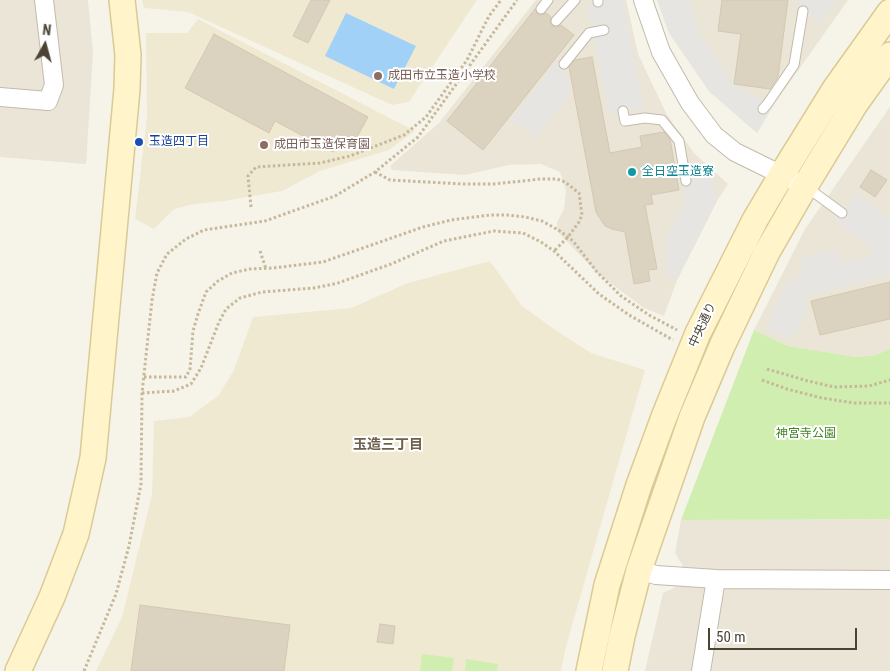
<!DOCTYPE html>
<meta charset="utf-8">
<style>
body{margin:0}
#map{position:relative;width:890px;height:671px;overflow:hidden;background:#f6f3e9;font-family:"Roboto Condensed",sans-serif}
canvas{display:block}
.north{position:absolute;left:20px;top:20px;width:50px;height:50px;-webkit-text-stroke:4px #fff;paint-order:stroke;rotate:7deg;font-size:14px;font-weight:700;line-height:20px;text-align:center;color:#4b4436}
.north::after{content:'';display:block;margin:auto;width:18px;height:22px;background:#4b4436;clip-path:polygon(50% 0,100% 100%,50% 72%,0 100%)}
.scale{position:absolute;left:708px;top:628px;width:149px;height:22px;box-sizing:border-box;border:2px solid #4b4436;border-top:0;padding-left:6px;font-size:15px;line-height:18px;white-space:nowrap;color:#4b4436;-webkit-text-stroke:4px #fff;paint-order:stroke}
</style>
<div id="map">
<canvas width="890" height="671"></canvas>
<div class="north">N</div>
<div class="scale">50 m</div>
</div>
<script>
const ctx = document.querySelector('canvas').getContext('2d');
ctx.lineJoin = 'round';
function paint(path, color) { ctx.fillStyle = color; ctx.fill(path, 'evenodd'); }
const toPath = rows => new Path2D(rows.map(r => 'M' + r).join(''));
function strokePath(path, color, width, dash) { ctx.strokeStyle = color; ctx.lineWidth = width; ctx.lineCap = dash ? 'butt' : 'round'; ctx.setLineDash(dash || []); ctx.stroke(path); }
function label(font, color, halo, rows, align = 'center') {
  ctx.font = font + ' "Roboto Condensed","Noto Sans JP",sans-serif'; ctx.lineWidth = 4; ctx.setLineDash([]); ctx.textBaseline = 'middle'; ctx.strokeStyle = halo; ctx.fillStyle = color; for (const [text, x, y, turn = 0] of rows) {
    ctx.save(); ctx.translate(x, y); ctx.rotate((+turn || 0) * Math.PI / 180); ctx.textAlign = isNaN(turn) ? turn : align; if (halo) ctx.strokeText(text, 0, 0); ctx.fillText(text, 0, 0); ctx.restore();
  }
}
const residential = toPath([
 [0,0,88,0,93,53,86,164,0,157],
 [536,0,626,0,638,54,667,115,694,153,728,184,717,201,677,280,664,316,644,308,597,273,557,231,557,222,564,209,566,191,560,172,541,164,509,165,465,175,392,170,390,166,439,123],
 [657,0,848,0,773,106,757,133,709,91,669,33],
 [890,107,890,349,876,355,856,357,788,346,754,330,805,229],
 [890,519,890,671,645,671,663,593,674,588,683,566,675,553,681,520]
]);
const education = toPath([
 [142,0,477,0,409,102,392,105,188,12,144,8],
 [198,19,415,131,389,150,320,171,282,191,224,201,194,204,174,209,154,229,135,219,147,117,146,33,187,33],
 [490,261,522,306,557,331,591,353,645,370,566,647,561,671,96,671,122,617,152,495,154,421,189,417,218,396,234,370,253,317,351,308,408,283]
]);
const green = toPath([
 [754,330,788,346,856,357,876,355,890,349,890,519,681,520],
 [422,654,454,658,452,671,420,671],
 [466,659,498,664,497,671,465,671]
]);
const parking = toPath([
 [609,0,622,0,644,107,610,114,587,5],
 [657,0,689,0,698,31,734,85,773,106,757,133,709,91,669,33],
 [798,0,837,0,820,23,796,3],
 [559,58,564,64,571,93,535,139,511,119],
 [711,175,717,201,677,280,667,275,667,236,685,202,682,181],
 [856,193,890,219,890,276,806,295,808,305,794,339,766,329,787,281,803,276,800,258,836,250,841,262,869,257,872,248,835,221]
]);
const water = toPath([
 [346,13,416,46,394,89,325,56]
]);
const building = toPath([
 [311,0,330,0,308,43,293,36,311,0],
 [722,0,788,0,778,77,770,89,734,84,741,34,718,31,722,0],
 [535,9,538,14,541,15,546,13,551,17,550,22,552,26,557,27,561,25,574,35,483,150,447,121,535,9],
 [214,34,368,117,352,146,340,139,333,152,275,121,269,133,185,88,214,34],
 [592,57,610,153,642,147,640,136,664,132,670,139,679,190,651,195,653,204,645,205,657,269,648,270,650,281,634,284,625,232,612,229,605,226,596,212,569,67,575,60,592,57],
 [871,170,887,180,875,197,860,187,871,170],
 [890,282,890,319,820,335,811,301,890,282],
 [140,605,290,625,284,671,131,671,140,605],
 [380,624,395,626,393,644,377,642,380,624]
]);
const path = toPath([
 [375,172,390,180,463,184,493,184,541,179,557,179,565,182,579,193,582,215,579,222,568,237,554,251],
 [251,207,248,176,256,167,320,163,350,156,404,135,426,117,467,60,489,16,501,0],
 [260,251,266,269],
 [767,369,808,381,834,387,869,386,890,380],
 [144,377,186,377,190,369,193,331,198,314,206,292,218,281,232,273,250,269,273,268,323,262,423,227,451,220,490,215,507,215,525,217,542,221,560,231,573,241,597,272,621,296,649,315,677,330],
 [762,380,787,389,822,398,854,403,890,403],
 [142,393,174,391,191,384,201,368,219,322,226,309,240,298,262,292,314,288,338,283,391,264,444,241,494,231,523,233,541,242,554,251,599,294,629,315,673,340],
 [84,671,116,594,129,546,141,484,142,393,152,300,157,273,167,254,186,239,204,230,265,221,335,196,375,172,418,137,517,0]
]);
const lane = toPath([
 [598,0,598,2],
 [541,9,548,0],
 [556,21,575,0],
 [564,64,589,33,604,30],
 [763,109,768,103,794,65,803,11],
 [623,111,625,121,645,118,662,120,679,141,686,181],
 [805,186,842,213]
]);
const street = toPath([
 [643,0,661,52,690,103,714,135,735,152,792,180],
 [0,97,48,101,54,85,44,0],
 [639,570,656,575,716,579],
 [701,671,716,579,890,580]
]);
const secondary = toPath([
 [18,671,52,597,76,534,93,458,127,89,128,55,122,0],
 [589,671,607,585,639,485,664,417,698,333,755,220,781,176,835,89,890,12],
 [615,671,622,636,639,570,692,417,722,346,767,252,805,186,855,104,890,55]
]);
const markers = [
 [378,76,5,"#8d6e63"],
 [139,142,5,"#1a4fb4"],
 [264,145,5,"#8d6e63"],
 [632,172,5,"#0f9aa8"]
];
const educationNames = [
 ["成田市立玉造小学校",388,76],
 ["成田市玉造保育園",274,145]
];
const transitNames = [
 ["玉造四丁目",149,142]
];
const cultureNames = [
 ["全日空玉造寮",642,172]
];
const streetNames = [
 ["中央通り",703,325,-65]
];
const parkNames = [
 ["神宮寺公園",806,434]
];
const neighbourhoodNames = [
 ["玉造三丁目",388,445]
];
paint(residential, '#eae5d7');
paint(education, '#f0e9d2');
paint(green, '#cfeeaf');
paint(parking, '#e7e5e1');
paint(water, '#a1d1f7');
paint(building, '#dcd2c0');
strokePath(building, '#d4c8b0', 1);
strokePath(lane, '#c3bbab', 11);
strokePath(street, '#c3bbab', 20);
strokePath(secondary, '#daca95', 28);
strokePath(path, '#c6b89a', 3, [2.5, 2.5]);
strokePath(lane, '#fff', 9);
strokePath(street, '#fff', 18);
strokePath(secondary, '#fff4ca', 25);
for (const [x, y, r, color] of markers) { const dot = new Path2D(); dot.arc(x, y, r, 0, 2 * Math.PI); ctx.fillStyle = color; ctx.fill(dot); strokePath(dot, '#fff', 2); }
label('12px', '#785e54', '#fff', educationNames, 'left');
label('12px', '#164399', '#fff', transitNames, 'left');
label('12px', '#0d838f', '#fff', cultureNames, 'left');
label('12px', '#4b4436', '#fff', streetNames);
label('12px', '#448323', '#fff', parkNames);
label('bold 14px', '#6f624d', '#fff', neighbourhoodNames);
</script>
